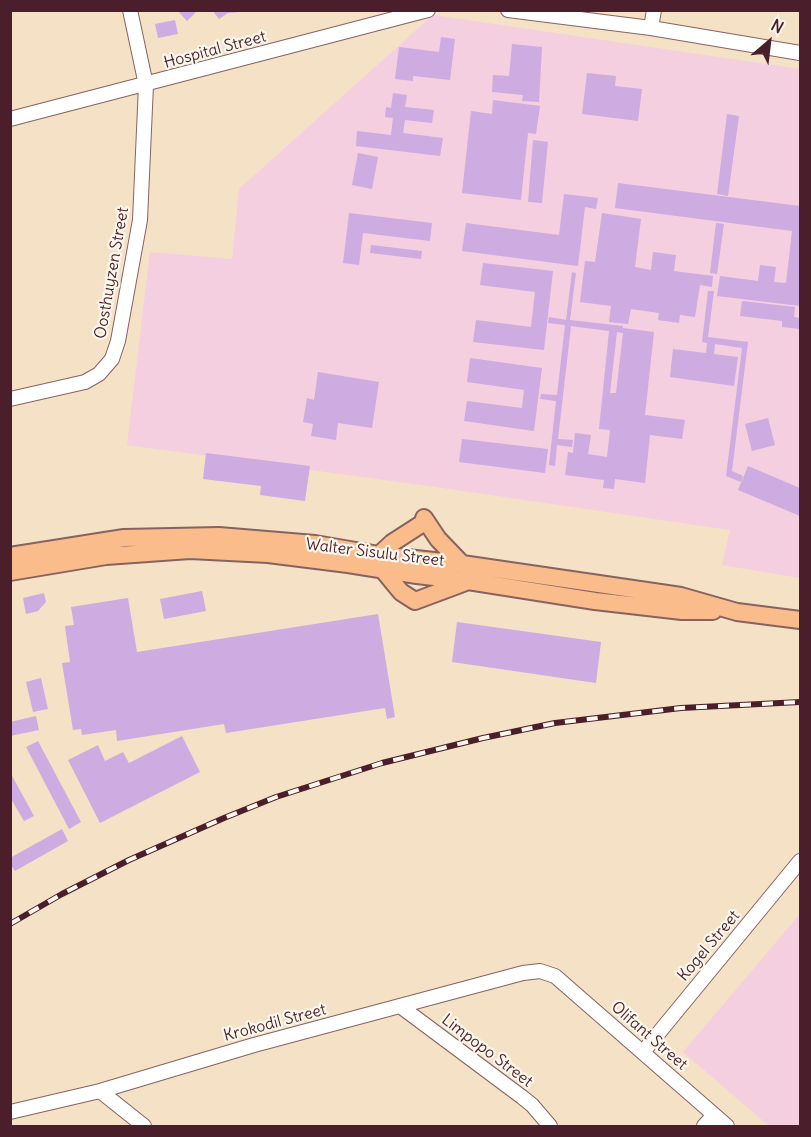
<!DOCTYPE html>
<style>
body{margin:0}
#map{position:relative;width:811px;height:1137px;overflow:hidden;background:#f4e1c6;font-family:Delius,sans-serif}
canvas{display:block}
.frame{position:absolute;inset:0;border:12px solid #4a1f2b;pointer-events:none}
.north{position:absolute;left:739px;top:12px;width:60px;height:60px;-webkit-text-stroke:4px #fbf7ec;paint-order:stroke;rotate:28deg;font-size:16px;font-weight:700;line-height:24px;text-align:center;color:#4a1f2b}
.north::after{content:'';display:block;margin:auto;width:21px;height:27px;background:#4a1f2b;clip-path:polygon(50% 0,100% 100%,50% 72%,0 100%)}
</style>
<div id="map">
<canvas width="811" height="1137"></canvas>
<div class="frame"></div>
<div class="north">N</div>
</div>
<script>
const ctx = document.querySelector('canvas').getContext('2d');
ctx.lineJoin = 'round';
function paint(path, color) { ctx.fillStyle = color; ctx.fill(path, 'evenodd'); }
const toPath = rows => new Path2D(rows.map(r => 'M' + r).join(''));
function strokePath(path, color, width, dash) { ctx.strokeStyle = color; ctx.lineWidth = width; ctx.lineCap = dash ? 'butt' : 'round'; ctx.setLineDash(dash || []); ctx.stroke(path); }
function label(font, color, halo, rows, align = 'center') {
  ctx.font = font + ' Delius,sans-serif'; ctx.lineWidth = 4.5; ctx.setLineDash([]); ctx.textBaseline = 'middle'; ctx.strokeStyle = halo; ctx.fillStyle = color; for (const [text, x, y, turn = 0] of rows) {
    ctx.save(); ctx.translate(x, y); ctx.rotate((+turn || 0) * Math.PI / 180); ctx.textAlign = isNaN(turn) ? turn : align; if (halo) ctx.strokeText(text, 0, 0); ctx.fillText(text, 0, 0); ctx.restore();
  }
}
const built = toPath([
 [433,15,800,69,800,578,722,565,730,530,436,487,127,445,150,252,232,259,239,189],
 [800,914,800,1126,769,1126,683,1052]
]);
const building = toPath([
 [177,10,198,10,187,21],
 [212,10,240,10,240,12,228,13,219,19],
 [175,20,178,34,158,38,155,24],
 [441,37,455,39,450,80,413,76,413,81,395,79,399,47,439,52],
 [512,44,542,47,539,102,522,101,523,95,492,92,493,75,509,76],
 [587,73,616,76,615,86,642,89,638,121,582,114],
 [393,93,407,95,405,107,434,110,432,123,405,120,403,133,443,138,440,156,356,146,357,131,391,135,393,118,385,117,386,107,391,108],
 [493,100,540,106,536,134,528,133,521,200,462,193,471,111,492,114],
 [727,114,739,116,728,196,717,194],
 [533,140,548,142,542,203,528,202],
 [358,153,378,157,372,189,352,185],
 [618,183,800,206,800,306,717,296,720,276,758,281,760,265,776,267,774,282,786,283,792,231,615,208],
 [564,194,598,198,596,209,585,207,578,266,462,251,466,223,559,235],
 [349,213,432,223,430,241,363,233,359,265,343,263],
 [602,213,641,219,635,267,651,270,653,252,676,255,674,271,713,276,712,287,700,285,695,317,680,315,679,323,658,320,659,313,631,309,628,324,609,322,611,306,580,302,585,261,595,262],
 [716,223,724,224,717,274,710,273],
 [371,245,422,251,421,259,370,253],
 [483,263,553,271,544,350,473,342,476,320,531,327,535,292,480,285],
 [572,272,576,273,570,320,623,326,623,328,654,332,645,415,685,420,682,439,650,435,645,483,615,479,614,489,603,488,604,480,565,475,568,452,573,453,575,433,591,435,588,454,607,457,610,430,599,429,609,331,571,326,558,439,573,440,572,447,557,445,555,466,549,465,556,401,540,399,541,394,557,395,565,325,548,323,549,317,566,320],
 [617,332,623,333,616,393,610,393],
 [708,291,714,291,708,337,748,342,732,471,743,476,741,482,726,476,742,348,715,344,714,354,738,357,734,386,670,377,673,349,706,353,707,343,702,342],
 [742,301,795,307,794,317,800,318,800,329,782,327,782,321,740,316],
 [470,358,542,368,534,431,464,421,467,401,522,408,524,390,467,382],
 [318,372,379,382,372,428,338,423,336,440,311,436,313,424,303,422,307,398,314,400],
 [768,418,775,445,752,451,745,424],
 [462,439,548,449,545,473,459,462],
 [206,453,310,466,305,501,260,495,261,486,203,479],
 [748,466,800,488,800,516,738,490],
 [202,591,206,611,164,619,160,599],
 [44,593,46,602,38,611,26,614,23,598],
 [128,598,137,652,378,614,395,717,387,719,385,708,226,733,224,724,117,741,116,730,82,735,81,729,73,730,62,663,70,662,65,626,74,625,71,607],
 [457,622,601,642,596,683,452,662],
 [41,678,48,709,33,712,26,682],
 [36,716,39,730,10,736,10,722],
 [182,736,200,772,100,823,68,760,98,745,105,761,123,752,129,763],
 [38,741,81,822,69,829,26,747],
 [10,772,34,816,24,821,10,797],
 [62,829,68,841,15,871,10,864,10,858]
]);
const minor = toPath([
 [508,10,651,28,800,53],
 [651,28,654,10],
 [10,119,428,10],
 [10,399,85,382,99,374,112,359,118,341,140,220,146,85,130,10],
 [400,1006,522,1097,532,1105,550,1126],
 [643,1052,800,861],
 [100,1091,144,1126],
 [10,1112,100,1091,254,1045,523,973,540,971,555,976,727,1126],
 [704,1126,714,1115]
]);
const major = toPath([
 [424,518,438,539,462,564],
 [379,555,392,543,423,523],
 [10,556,124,538,219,536,315,544,379,555,462,564,681,596,737,612,800,620],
 [382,569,401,592,415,601,466,582],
 [10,572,106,556,190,550,268,554,348,564,417,575,468,581,595,601,682,611,713,611]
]);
const rail = toPath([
 [10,924,62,894,129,860,224,818,276,797,382,763,483,738,555,723,681,708,800,702]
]);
const streetNames = [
 ["Hospital Street",215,50,-15],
 ["Oosthuyzen Street",112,273,-80],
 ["Walter Sisulu Street",375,553,7],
 ["Kogel Street",709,946,-50],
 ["Krokodil Street",275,1023,-15],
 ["Olifant Street",649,1036,41],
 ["Limpopo Street",487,1051,37]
];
paint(built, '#f3cfe0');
paint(building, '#ceabe1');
strokePath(minor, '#866361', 16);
strokePath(major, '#866361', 20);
strokePath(minor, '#fff', 14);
strokePath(major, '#fabc8b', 16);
strokePath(rail, '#4a1f2b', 6);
strokePath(rail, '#fbf7ec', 4, [11]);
label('16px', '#4a1f2b', '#fbf7ec', streetNames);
</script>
